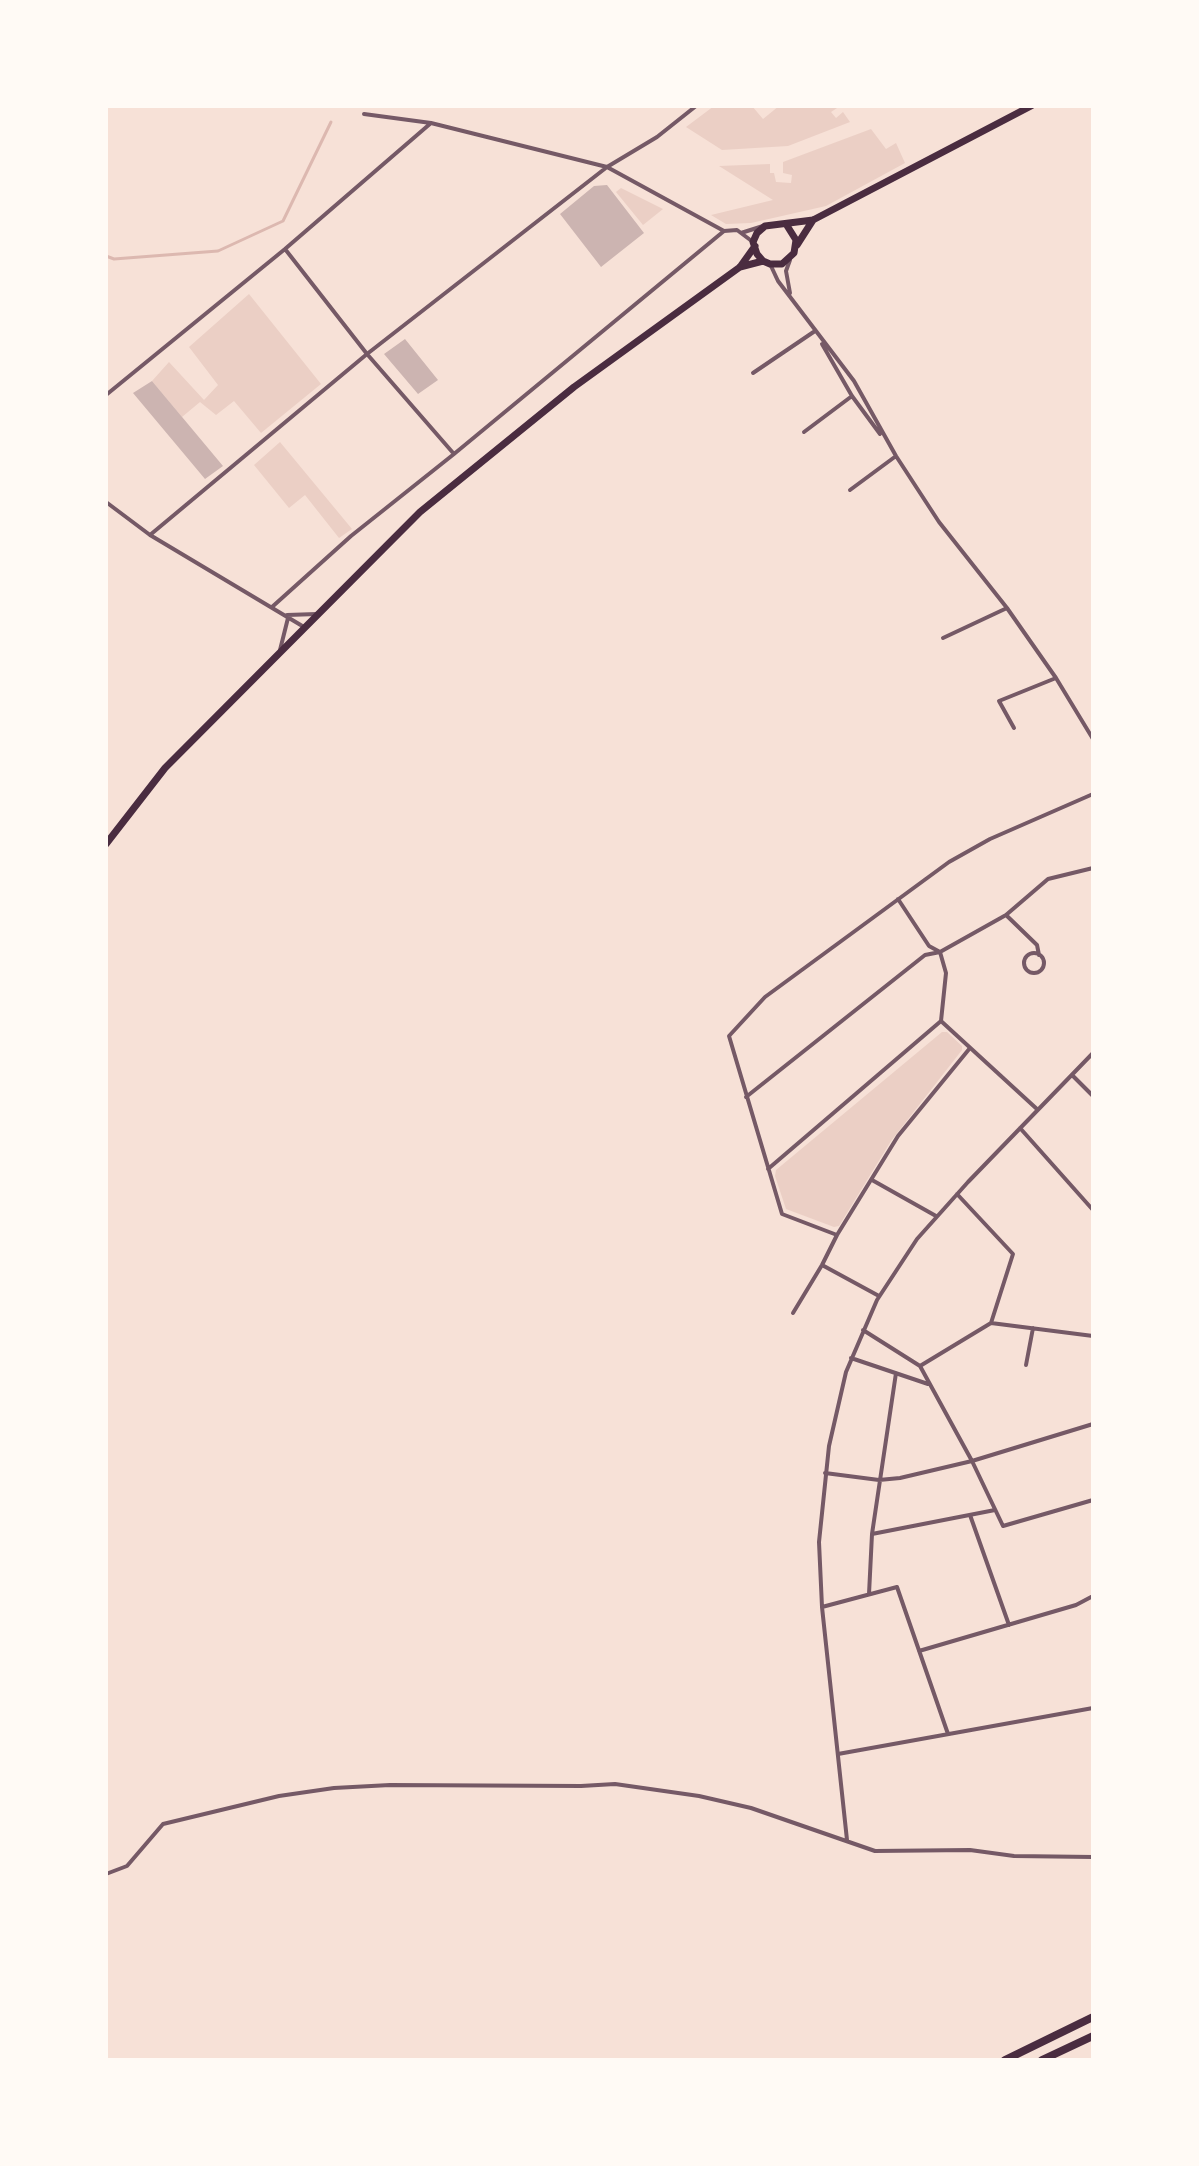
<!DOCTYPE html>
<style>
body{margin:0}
#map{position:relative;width:1199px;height:2166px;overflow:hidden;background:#f7e1d7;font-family:Mulish,sans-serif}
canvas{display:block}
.frame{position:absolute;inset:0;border:108px solid #fffaf5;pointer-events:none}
</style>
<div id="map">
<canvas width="1199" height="2166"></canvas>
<div class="frame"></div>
</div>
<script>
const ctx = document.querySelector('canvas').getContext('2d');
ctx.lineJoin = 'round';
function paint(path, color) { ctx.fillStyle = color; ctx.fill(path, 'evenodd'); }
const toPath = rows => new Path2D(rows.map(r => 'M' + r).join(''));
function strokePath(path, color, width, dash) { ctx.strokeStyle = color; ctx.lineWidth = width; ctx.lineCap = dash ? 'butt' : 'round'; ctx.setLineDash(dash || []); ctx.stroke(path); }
const green = toPath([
 [714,106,752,106,763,119,779,106,840,106,831,112,836,118,843,112,850,122,788,146,722,150,686,127],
 [871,129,886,149,896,143,905,163,826,206,751,223,726,224,711,215,773,200,719,166,770,164,770,173,774,173,776,182,791,183,792,175,783,173,783,162],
 [621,188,663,209,643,225,616,192],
 [249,294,321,384,261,433,234,401,216,415,200,402,182,417,152,381,169,362,204,400,218,385,189,347],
 [280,442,352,529,339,538,305,495,289,508,254,465],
 [942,1032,947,1032,962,1046,962,1050,891,1141,839,1226,834,1227,786,1209,775,1176,776,1170]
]);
const stream = toPath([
 [106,256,114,259,218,251,283,221,331,122]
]);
const building = toPath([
 [607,185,644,233,601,267,560,214,594,186],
 [405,339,438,380,418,394,384,354],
 [152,381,223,466,205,479,133,393]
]);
const minor = toPath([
 [364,114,431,123,607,167,724,231,737,230,753,242],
 [741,233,763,226],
 [285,249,367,354,454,454],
 [771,266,778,281,854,381,896,456,939,522,1007,608,1056,678,1093,739],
 [790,293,786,271,790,260],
 [822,344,852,396,880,434],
 [753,373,815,331],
 [106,395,285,249,431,123],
 [804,432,852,396],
 [850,490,896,456],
 [106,502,150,535,304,627],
 [150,535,367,354,607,167,657,137,696,106],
 [272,607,351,536,454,454,724,231],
 [287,615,317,614],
 [943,638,1007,608],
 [280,650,288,618],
 [1014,728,999,701,1056,678],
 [898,899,929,946,940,952,946,973,941,1021,1038,1110],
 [1006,915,1037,945,1039,955],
 '1024 963a10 10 0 1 1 20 0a10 10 0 1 1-20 0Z',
 [1072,1075,1093,1096],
 [746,1097,925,955,940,952,1006,915,1048,879,1093,868],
 [1020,1128,1093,1210],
 [768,1169,941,1021],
 [872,1180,936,1216],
 [957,1194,1013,1254,991,1323],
 [837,1235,782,1214,729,1036,765,997,949,862,990,839,1093,794],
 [822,1265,879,1296],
 [793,1313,822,1265,837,1235,898,1136,970,1048],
 [863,1330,920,1366,972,1461,1003,1526,1093,1500],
 [851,1358,928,1384],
 [1026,1365,1033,1328],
 [920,1366,991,1323,1093,1336],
 [825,1473,879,1480,900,1478,972,1461,1093,1424],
 [970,1515,1009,1625],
 [872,1534,995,1510],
 [869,1594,872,1534,896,1373],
 [822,1607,897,1587,948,1734],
 [919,1651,1076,1605,1093,1596],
 [838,1754,1093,1708],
 [847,1840,822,1607,819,1542,829,1446,846,1372,877,1300,917,1239,968,1182,1093,1053],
 [106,1874,127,1866,163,1824,279,1796,334,1788,390,1785,581,1786,615,1784,699,1796,751,1808,875,1851,970,1850,1014,1856,1093,1857]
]);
const primary = toPath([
 [786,224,796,240,794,253,782,264,770,264,763,261,757,254,753,242,757,233,765,226,813,220,1031,106],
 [797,245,813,220],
 [740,267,763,261],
 [106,844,165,768,420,512,574,387,740,267,755,246]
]);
const motorway = toPath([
 [1005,2060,1093,2017],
 [1042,2060,1093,2036]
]);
paint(green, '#ebcfc5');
strokePath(stream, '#dcb8b0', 3);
paint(building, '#ccb4b1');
strokePath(minor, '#755966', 4);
strokePath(primary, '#4a2c40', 7);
strokePath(motorway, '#4a2c40', 8);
</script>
